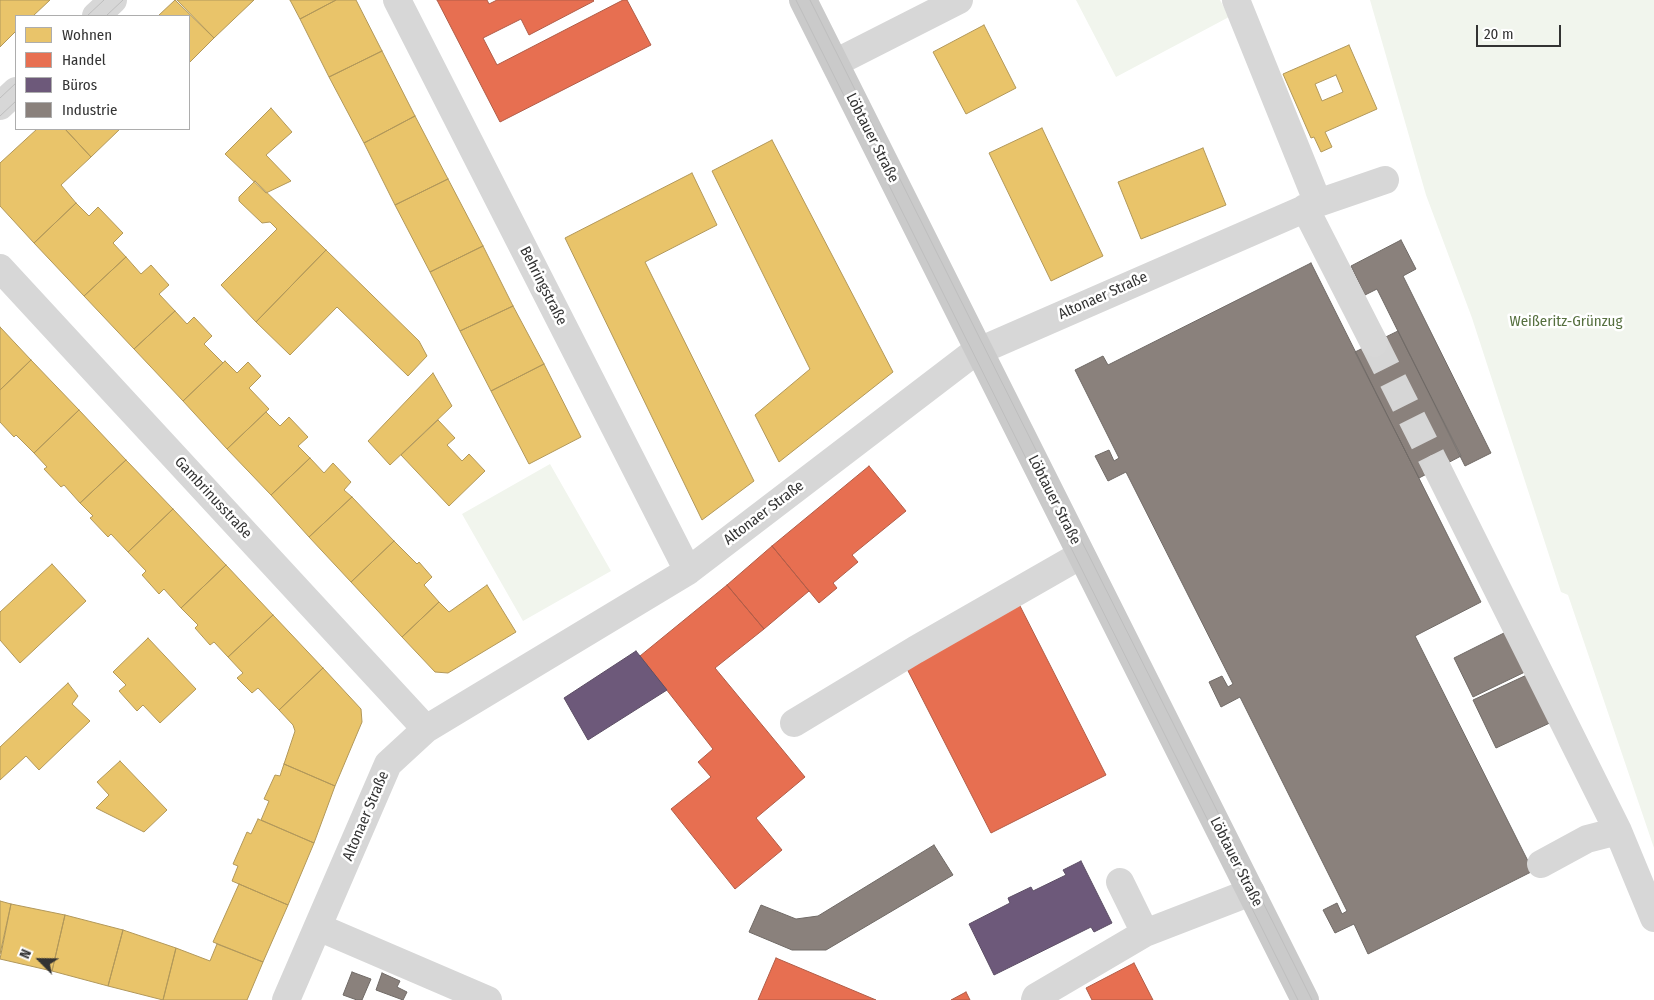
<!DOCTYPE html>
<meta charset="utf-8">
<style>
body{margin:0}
#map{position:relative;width:1654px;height:1000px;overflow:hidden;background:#fff;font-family:"Fira Sans Condensed",sans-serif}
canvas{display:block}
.legend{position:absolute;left:15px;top:15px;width:175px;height:115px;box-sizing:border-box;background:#fff;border:1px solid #adadad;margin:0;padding:6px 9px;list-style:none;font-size:15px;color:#333}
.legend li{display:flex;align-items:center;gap:10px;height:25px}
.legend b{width:25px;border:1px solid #adadad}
.north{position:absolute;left:15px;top:935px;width:50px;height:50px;-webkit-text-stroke:4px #fff;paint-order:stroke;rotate:293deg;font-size:14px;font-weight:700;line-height:20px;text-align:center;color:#333}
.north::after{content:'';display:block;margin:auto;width:18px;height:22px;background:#333;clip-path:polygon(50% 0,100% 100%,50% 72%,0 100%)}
.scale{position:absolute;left:1476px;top:25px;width:85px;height:22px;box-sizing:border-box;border:2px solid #333;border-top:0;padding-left:6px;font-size:15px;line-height:18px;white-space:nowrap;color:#333;-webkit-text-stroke:4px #fff;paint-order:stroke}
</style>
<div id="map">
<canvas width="1654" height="1000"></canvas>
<ul class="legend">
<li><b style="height:14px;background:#e9c46a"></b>Wohnen</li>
<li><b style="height:14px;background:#e76f51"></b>Handel</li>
<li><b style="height:14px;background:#6d597a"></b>Büros</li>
<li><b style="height:14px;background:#8a817c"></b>Industrie</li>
</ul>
<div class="north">N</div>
<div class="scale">20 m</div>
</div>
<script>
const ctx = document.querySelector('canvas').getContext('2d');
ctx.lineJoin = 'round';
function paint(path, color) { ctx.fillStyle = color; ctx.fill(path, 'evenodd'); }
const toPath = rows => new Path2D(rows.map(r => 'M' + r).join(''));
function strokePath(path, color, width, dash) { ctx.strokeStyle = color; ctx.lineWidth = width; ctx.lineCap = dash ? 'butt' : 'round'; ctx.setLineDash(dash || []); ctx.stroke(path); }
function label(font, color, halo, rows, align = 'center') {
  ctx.font = font + ' "Fira Sans Condensed",sans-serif'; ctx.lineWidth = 5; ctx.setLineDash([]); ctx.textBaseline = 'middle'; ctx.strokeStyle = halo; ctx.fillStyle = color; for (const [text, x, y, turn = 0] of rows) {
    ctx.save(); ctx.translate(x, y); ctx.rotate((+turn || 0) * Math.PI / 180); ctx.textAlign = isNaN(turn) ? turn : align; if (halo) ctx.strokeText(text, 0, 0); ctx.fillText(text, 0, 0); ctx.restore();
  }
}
const green = toPath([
 [1076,0,1220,0,1229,17,1116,77],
 [1370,0,1654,0,1654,848,1568,595,1561,592,1472,318,1426,195],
 [550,464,611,571,523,621,462,514]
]);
const homes = toPath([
 [0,0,50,0,33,16,16,16,16,31,0,47,0,0],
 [175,0,214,38,189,63,189,16,158,16,175,0],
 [177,0,254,0,214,38,177,0],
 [290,0,336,0,300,19,290,0],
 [336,0,356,0,382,51,329,77,300,19,336,0],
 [984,25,1016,88,966,114,933,52,984,25],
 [1349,45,1377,109,1325,132,1332,147,1321,152,1314,137,1311,138,1283,74,1349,45],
 [1336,75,1343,92,1322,101,1315,84,1336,75],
 [382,51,415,116,364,143,329,77,382,51],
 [271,108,292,132,266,155,291,181,266,193,225,154,271,108],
 [415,116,448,179,395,205,364,143,415,116],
 [1042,128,1103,256,1051,281,989,153,1042,128],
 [37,129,65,129,91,157,61,185,76,203,34,243,0,206,0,163,37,129],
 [65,129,120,129,91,157,65,129],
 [772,140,893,372,779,462,755,415,810,369,712,171,772,140],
 [1203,148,1226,205,1141,239,1118,182,1203,148],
 [692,173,717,225,645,262,754,481,702,520,565,238,692,173],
 [448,179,483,246,430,272,395,205,448,179],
 [255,181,326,250,256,322,221,285,277,229,270,222,262,223,239,201,239,197,255,181],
 [76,203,89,216,98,207,123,233,113,243,126,257,84,296,34,243,76,203],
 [483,246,513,306,460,331,430,272,483,246],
 [326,250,419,341,427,356,408,376,337,307,290,355,256,322,326,250],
 [126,257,141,274,151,265,169,285,159,294,175,311,134,349,84,296,126,257],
 [513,306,544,364,491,391,460,331,513,306],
 [175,311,187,324,194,317,212,336,204,344,223,363,183,401,134,349,175,311],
 [0,327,31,360,0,390,0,327],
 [31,360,79,410,34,453,16,435,14,437,0,422,0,390,31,360],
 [225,361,237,373,248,362,261,376,249,388,269,409,227,449,183,401,225,361],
 [544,364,581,437,529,464,491,391,544,364],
 [433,373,452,406,390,465,368,441,433,373],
 [79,410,126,460,80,503,64,485,61,487,44,469,47,467,34,453,79,410],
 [266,412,280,426,289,417,308,437,298,446,310,458,271,495,227,449,266,412],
 [438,420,455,438,447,445,462,461,469,454,485,471,449,506,401,455,438,420],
 [310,458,324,473,333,463,351,482,344,490,352,497,309,537,271,495,310,458],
 [126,460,173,509,128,552,111,534,108,537,90,518,93,516,80,503,126,460],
 [352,497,394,541,351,582,309,537,352,497],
 [173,509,226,565,181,608,164,589,159,594,142,575,146,571,128,552,173,509],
 [394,541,417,564,419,562,432,577,424,585,439,602,402,637,351,582,394,541],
 [52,564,86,601,20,663,0,640,0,612,52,564],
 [226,565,273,615,228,657,214,642,210,645,195,628,198,625,181,608,226,565],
 [487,585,516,632,448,673,435,672,402,637,439,602,449,612,487,585],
 [273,615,323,668,279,710,258,688,252,693,237,678,243,673,228,657,273,615],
 [148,638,196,689,160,723,143,705,137,711,119,691,126,685,113,672,148,638],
 [323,668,361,709,362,722,335,786,284,764,295,731,293,725,279,710,323,668],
 [68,683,78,696,72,704,90,721,39,770,26,756,0,780,0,747,68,683],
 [120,761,167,810,144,832,96,808,109,795,97,782,120,761],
 [284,764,335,786,314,843,261,820,269,801,264,799,275,775,280,776,284,764],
 [258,819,314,843,288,905,232,881,238,866,233,864,247,832,251,834,258,819],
 [239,884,288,905,263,962,213,942,239,884],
 [0,901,11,904,0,954,0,901],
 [11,904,65,915,52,971,0,959,11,904],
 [65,915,123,930,108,986,52,971,65,915],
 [123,930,176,948,163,1000,108,986,123,930],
 [217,944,263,962,247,1000,163,1000,176,948,210,961,217,944]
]);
const shops = toPath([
 [437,0,487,0,489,4,497,0,593,0,594,1,529,35,521,19,483,38,497,65,623,0,627,0,651,45,500,122,437,0],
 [869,466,906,511,852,555,858,562,833,583,837,588,819,603,772,546,869,466],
 [772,546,809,591,764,629,727,585,772,546],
 [727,585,764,629,715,668,805,777,756,818,782,850,735,889,671,809,711,777,698,762,713,749,640,656,727,585],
 [1019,604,1106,775,991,833,904,663,1019,604],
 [776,958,876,1000,758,1000,776,958],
 [1134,963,1153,1000,1092,1000,1086,988,1134,963],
 [966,992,970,1000,951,1000,966,992]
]);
const offices = toPath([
 [636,651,667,690,588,740,564,698,636,651],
 [1081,861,1112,923,1094,932,1091,927,994,975,969,924,1010,903,1008,898,1031,887,1033,891,1066,875,1063,870,1081,861]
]);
const industry = toPath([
 [1401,240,1416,269,1403,276,1491,453,1465,466,1377,289,1365,295,1351,266,1401,240],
 [1311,263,1481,602,1415,636,1533,871,1368,954,1354,924,1335,933,1323,910,1337,903,1342,914,1347,911,1240,697,1221,707,1209,682,1222,676,1228,687,1233,684,1126,472,1108,481,1095,456,1109,450,1114,461,1119,458,1075,370,1103,356,1108,365,1311,263],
 [1398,331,1461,456,1419,478,1355,352,1398,331],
 [1510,630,1529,670,1473,697,1454,658,1510,630],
 [1531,673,1554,721,1496,748,1473,700,1531,673],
 [934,845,953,875,826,950,792,950,749,932,761,905,796,919,818,916,934,845],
 [352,972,371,979,362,1000,357,1000,343,995,352,972],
 [382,973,400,981,397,987,407,992,403,1000,376,990,382,973]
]);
const minorTunnel = toPath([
 [1374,343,1437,468]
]);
const minor = toPath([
 [397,0,688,571],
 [1236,0,1318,203],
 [96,16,113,0],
 [835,63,959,0],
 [0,106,16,91],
 [1305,208,1374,343],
 [0,268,426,729],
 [1437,468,1618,831,1654,918],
 [794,723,915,650,1081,555],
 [1541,864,1587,839,1618,831],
 [1120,882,1145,933,1251,892],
 [318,927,488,1000],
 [286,1000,388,764,426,729,688,571,972,354,1318,203,1385,180],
 [1035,1000,1036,997,1145,933]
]);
const major = toPath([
 [803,0,1305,1000]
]);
const tram = toPath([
 [796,0,1298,1000],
 [810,0,1312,1000],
 [87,16,104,0],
 [106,16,123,0],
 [0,98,16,83],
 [0,116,16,101]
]);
const streetNames = [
 ["Löbtauer Straße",872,138,63],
 ["Behringstraße",543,286,63],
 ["Altonaer Straße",1103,296,-24],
 ["Gambrinusstraße",213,498,47],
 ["Löbtauer Straße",1054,500,63],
 ["Altonaer Straße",764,513,-37],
 ["Altonaer Straße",366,816,-67],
 ["Löbtauer Straße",1236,862,63]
];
const parkNames = [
 ["Weißeritz-Grünzug",1566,322]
];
paint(green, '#f1f5ed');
paint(homes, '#e9c46a');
strokePath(homes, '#b2985a', 1);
paint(shops, '#e76f51');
strokePath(shops, '#b15d48', 1);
paint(offices, '#6d597a');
strokePath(offices, '#5c4e65', 1);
paint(industry, '#8a817c');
strokePath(industry, '#706a66', 1);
strokePath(minorTunnel, '#d6d6d6', 28, [28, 14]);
strokePath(minor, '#d7d7d7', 28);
strokePath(major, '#cacaca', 28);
strokePath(tram, '#bebebe', 1);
label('15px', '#333', '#fff', streetNames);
label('15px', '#56703f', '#fff', parkNames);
</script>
